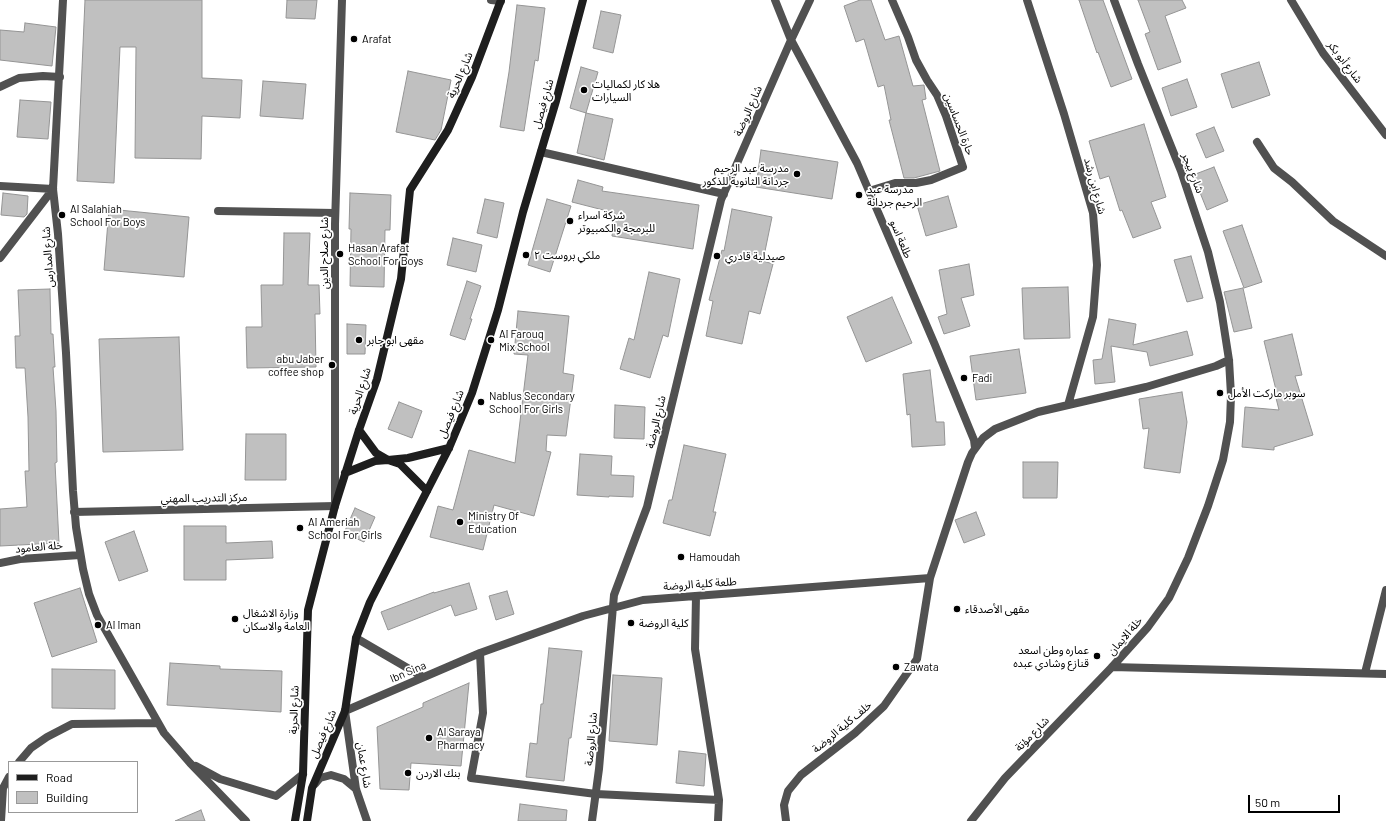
<!DOCTYPE html>
<meta charset="utf-8">
<style>
body{margin:0}
#map{position:relative;width:1386px;height:821px;overflow:hidden;background:#fff;font-family:Barlow,sans-serif}
canvas{display:block}
.legend{position:absolute;left:8px;top:761px;width:130px;height:52px;box-sizing:border-box;background:#fff;border:1px solid #999;margin:0;padding:5px 7px;list-style:none;font-size:12px;color:#000}
.legend li{display:flex;align-items:center;gap:8px;height:20px}
.legend b{width:20px;border:1px solid #999}
.scale{position:absolute;left:1248px;top:795px;width:92px;height:18px;box-sizing:border-box;border:2px solid #000;border-top:0;padding-left:5px;font-size:12px;line-height:14px;white-space:nowrap;color:#000;-webkit-text-stroke:3px #fff;paint-order:stroke}
</style>
<div id="map">
<canvas width="1386" height="821"></canvas>
<ul class="legend">
<li><b style="height:5px;background:#1e1e1e"></b>Road</li>
<li><b style="height:11px;background:#c0c0c0"></b>Building</li>
</ul>
<div class="scale">50 m</div>
</div>
<script>
const ctx = document.querySelector('canvas').getContext('2d');
ctx.lineJoin = 'round';
function paint(path, color) { ctx.fillStyle = color; ctx.fill(path, 'evenodd'); }
const toPath = rows => new Path2D(rows.map(r => 'M' + r).join(''));
function strokePath(path, color, width, dash) { ctx.strokeStyle = color; ctx.lineWidth = width; ctx.lineCap = dash ? 'butt' : 'round'; ctx.setLineDash(dash || []); ctx.stroke(path); }
function label(font, color, halo, rows, align = 'center') {
  ctx.font = font + ' Barlow,"Noto Sans Arabic",sans-serif'; ctx.lineWidth = 3.5; ctx.setLineDash([]); ctx.textBaseline = 'middle'; ctx.strokeStyle = halo; ctx.fillStyle = color; for (const [text, x, y, turn = 0] of rows) {
    ctx.save(); ctx.translate(x, y); ctx.rotate((+turn || 0) * Math.PI / 180); ctx.textAlign = isNaN(turn) ? turn : align; if (halo) ctx.strokeText(text, 0, 0); ctx.fillText(text, 0, 0); ctx.restore();
  }
}
const building = toPath([
 [85,0,202,0,202,78,242,80,240,118,202,116,201,159,135,158,136,47,120,47,114,183,77,181,85,0],
 [287,0,317,0,315,19,286,18,287,0],
 [860,0,871,0,885,40,899,36,913,86,924,85,926,99,922,100,940,171,914,178,904,178,889,120,891,120,884,85,878,87,864,39,856,42,844,6,860,0],
 [1079,0,1103,0,1132,79,1111,87,1098,52,1097,53,1079,0],
 [1138,0,1182,0,1186,8,1165,16,1181,62,1158,70,1145,34,1150,32,1138,0],
 [517,5,545,8,538,61,535,60,524,131,500,127,509,72,517,5],
 [601,11,621,15,613,53,593,48,601,11],
 [25,23,56,27,52,66,0,60,0,30,24,32,25,23],
 [1259,62,1270,95,1232,108,1221,74,1259,62],
 [581,67,598,72,586,113,570,108,581,67],
 [408,71,451,80,441,130,435,140,396,132,408,71],
 [1187,79,1197,107,1171,116,1162,88,1187,79],
 [263,81,306,84,303,119,260,116,263,81],
 [20,100,51,102,48,139,17,137,20,100],
 [586,113,613,119,604,160,577,153,586,113],
 [1144,124,1166,197,1151,202,1161,228,1133,238,1122,210,1120,211,1109,176,1100,179,1089,141,1144,124],
 [1214,127,1224,151,1206,158,1196,134,1214,127],
 [761,150,838,162,832,199,756,187,761,150],
 [1214,167,1228,201,1207,210,1193,175,1214,167],
 [578,180,603,187,602,191,699,205,693,249,612,236,615,213,572,202,578,180],
 [3,193,28,196,27,214,24,217,1,215,3,193],
 [350,193,391,195,390,230,385,230,384,287,350,286,351,229,349,229,350,193],
 [948,196,957,227,926,236,917,205,948,196],
 [485,199,504,203,497,238,477,233,485,199],
 [547,199,571,206,550,272,528,265,547,199],
 [109,209,189,217,184,277,104,270,109,209],
 [732,209,772,217,763,261,773,264,760,314,749,311,742,344,706,336,713,301,709,300,722,250,724,251,732,209],
 [1242,225,1262,282,1244,288,1223,231,1242,225],
 [284,233,310,233,308,285,319,285,320,314,315,314,316,367,247,368,246,327,262,327,261,285,283,285,284,233],
 [453,238,482,245,476,272,447,265,453,238],
 [1191,256,1203,298,1187,302,1174,260,1191,256],
 [969,264,974,295,961,298,970,326,944,334,938,317,947,314,939,270,969,264],
 [649,272,680,279,668,337,663,335,650,378,620,369,629,338,634,340,649,272],
 [467,281,481,286,470,319,472,319,465,340,450,335,467,281],
 [1068,287,1070,338,1024,339,1022,288,1068,287],
 [1243,288,1252,328,1234,332,1224,292,1243,288],
 [50,289,51,334,53,334,55,367,53,367,56,411,57,462,55,463,59,543,0,546,0,509,27,507,25,471,29,471,28,417,25,368,16,368,15,336,20,336,18,290,50,289],
 [892,297,912,343,866,362,847,317,892,297],
 [518,311,569,316,563,373,574,375,566,436,547,435,546,451,551,452,534,516,494,505,483,550,430,537,438,506,453,510,469,450,515,463,528,355,514,354,518,311],
 [1109,319,1136,324,1133,345,1187,331,1193,355,1150,366,1147,352,1111,346,1115,382,1095,384,1093,360,1102,359,1109,319],
 [347,324,366,325,365,354,347,354,347,324],
 [1292,334,1302,375,1295,376,1313,435,1274,447,1274,450,1242,447,1245,407,1279,410,1275,394,1277,394,1264,341,1292,334],
 [179,337,183,450,103,452,99,339,179,337],
 [1019,349,1026,393,976,400,970,356,1019,349],
 [930,370,936,422,944,422,945,445,912,447,910,414,907,415,903,374,930,370],
 [1182,392,1187,422,1180,473,1144,468,1149,428,1143,429,1139,399,1182,392],
 [399,402,422,411,412,438,388,429,399,402],
 [615,405,645,407,644,439,614,438,615,405],
 [246,434,286,434,286,480,245,480,246,434],
 [684,445,726,454,713,512,716,512,710,536,663,523,669,500,672,500,684,445],
 [580,454,612,456,611,475,634,476,633,497,609,496,609,497,577,495,580,454],
 [1023,462,1058,462,1057,498,1023,498,1023,462],
 [355,508,375,517,364,542,344,533,355,508],
 [976,512,985,535,964,543,955,520,976,512],
 [184,526,226,526,226,543,272,541,273,558,226,560,226,580,184,580,184,526],
 [134,531,148,571,119,581,105,542,134,531],
 [469,583,477,609,455,616,451,605,388,630,381,612,434,592,434,593,469,583],
 [80,588,97,642,52,657,34,603,80,588],
 [507,591,514,614,496,620,489,596,507,591],
 [549,648,582,651,571,738,569,738,564,781,526,777,530,743,537,744,541,704,543,704,549,648],
 [170,663,220,666,220,669,282,671,281,712,167,705,170,663],
 [52,669,115,670,115,709,52,708,52,669],
 [613,675,662,678,657,745,609,741,613,675],
 [469,683,461,766,411,763,409,790,380,789,377,727,423,707,423,703,469,683],
 [679,751,706,754,704,786,676,783,679,751],
 [520,804,567,810,566,821,518,821,520,804],
 [201,810,205,821,175,821,201,810]
]);
const minor = toPath([
 [63,0,53,189,58,234,66,353,73,491,76,527,83,569,89,594,97,615,164,733,190,763,246,821],
 [491,0,501,1],
 [775,0,791,40,857,163,935,345,974,440,975,448],
 [1027,0,1064,114,1093,213,1097,265,1093,317,1068,405],
 [1291,0,1323,53,1386,135],
 [0,87,19,78,43,76,60,77],
 [1257,142,1274,168,1292,182,1333,221,1386,256],
 [541,152,724,194],
 [0,186,53,189],
 [869,191,895,183,916,183,931,180,963,167,946,116,937,95,927,80,916,60,908,37,892,0],
 [218,211,335,213],
 [0,258,53,189],
 [74,512,335,506],
 [0,563,20,559,80,555],
 [696,596,695,649,719,800,718,821],
 [356,638,423,677],
 [480,653,483,713,471,778,596,794,719,800],
 [1112,667,1386,674],
 [1365,673,1386,590],
 [345,711,480,653,583,616,643,600,930,578],
 [19,762,31,748,47,737,72,724,158,723],
 [196,766,220,779,276,796,303,774],
 [1,821,3,788,9,777],
 [592,821,599,769,614,595,647,507,721,200,791,40,810,0],
 [786,821,784,805,788,791,801,775,855,733,884,706,917,659,930,578,968,462,972,453,983,438,995,429,1038,412,1146,387,1216,366,1229,360],
 [971,821,1005,778,1112,667,1148,627,1169,598,1188,558,1208,506,1223,460,1230,422,1231,395,1229,360,1220,302,1208,252,1181,171,1138,64,1114,0]
]);
const tertiary = toPath([
 [335,503,335,224,342,0],
 [345,711,356,789,367,821],
 [315,784,320,778,331,775,344,779,356,789]
]);
const secondary = toPath([
 [359,430,376,453,388,460,408,458,449,448],
 [345,473,375,461,388,460,400,464,427,491],
 [295,821,303,774,308,610,335,506,359,430,377,379,401,279,410,190,448,130,472,77,501,0],
 [307,821,312,788,345,711,356,638,370,602,449,448,472,393,498,310,523,212,556,101,583,0]
]);
const markers = [
 [354,39,4,"#000"],
 [584,90,4,"#000"],
 [797,174,4,"#000"],
 [859,195,4,"#000"],
 [62,215,4,"#000"],
 [570,221,4,"#000"],
 [340,254,4,"#000"],
 [526,255,4,"#000"],
 [717,256,4,"#000"],
 [359,340,4,"#000"],
 [491,340,4,"#000"],
 [332,365,4,"#000"],
 [964,378,4,"#000"],
 [1220,393,4,"#000"],
 [481,402,4,"#000"],
 [460,522,4,"#000"],
 [300,528,4,"#000"],
 [681,557,4,"#000"],
 [957,609,4,"#000"],
 [235,619,4,"#000"],
 [631,623,4,"#000"],
 [98,625,4,"#000"],
 [1097,656,4,"#000"],
 [896,667,4,"#000"],
 [429,738,4,"#000"],
 [408,773,4,"#000"]
];
const poiNames = [
 ["Arafat",362,39],
 ["هلا كار لكماليات",592,84],
 ["السيارات",592,97],
 ["مدرسة عبد الرحيم",789,168,"right"],
 ["جردانة الثانوية للذكور",789,181,"right"],
 ["مدرسة عبد",867,189],
 ["الرحيم جردانة",867,202],
 ["Al Salahiah",70,209],
 ["School For Boys",70,222],
 ["شركة اسراء",578,215],
 ["للبرمجة والكمبيوتر",578,228],
 ["Hasan Arafat",348,248],
 ["School For Boys",348,261],
 ["ملكي بروست ٢",534,255],
 ["صيدلية قادري",725,256],
 ["Al Farouq",499,334],
 ["Mix School",499,347],
 ["مقهى ابو جابر",367,340],
 ["abu Jaber",324,359,"right"],
 ["coffee shop",324,372,"right"],
 ["Fadi",972,378],
 ["سوبر ماركت الأمل",1228,393],
 ["Nablus Secondary",489,396],
 ["School For Girls",489,409],
 ["Ministry Of",468,516],
 ["Education",468,529],
 ["Al Ameriah",308,522],
 ["School For Girls",308,535],
 ["Hamoudah",689,557],
 ["مقهى الأصدقاء",965,609],
 ["وزارة الاشغال",243,613],
 ["العامة والاسكان",243,626],
 ["كلية الروضة",639,623],
 ["Al Iman",106,625],
 ["عماره وطن اسعد",1089,650,"right"],
 ["قنازع وشادي عبده",1089,663,"right"],
 ["Zawata",904,667],
 ["Al Saraya",437,732],
 ["Pharmacy",437,745],
 ["بنك الاردن",416,773]
];
const streetNames = [
 ["شارع أبو بكر",1345,62,53],
 ["شارع الحرية",460,75,-67],
 ["شارع فيصل",543,104,-74],
 ["شارع الروضة",748,111,-66],
 ["حارة الحساسين",959,124,69],
 ["شارع بيجر",1193,173,69],
 ["شارع ابن رشد",1095,186,75],
 ["طلعة اسو",901,239,67],
 ["شارع صلاح الدين",324,253,-90],
 ["شارع المدارس",48,257,-94],
 ["شارع الحرية",360,391,-72],
 ["شارع فيصل",451,414,-68],
 ["شارع الروضة",656,422,-77],
 ["مركز التدريب المهني",204,498,-1],
 ["خلة العامود",39,547,-5],
 ["طلعة كلية الروضة",700,584,-4],
 ["خلة الايمان",1125,636,-49],
 ["Ibn Sina",408,672,-23],
 ["شارع الحرية",294,710,-88],
 ["خلف كلية الروضة",842,727,-40],
 ["شارع فيصل",323,734,-67],
 ["شارع مؤتة",1032,734,-46],
 ["شارع الروضة",591,739,-85],
 ["شارع عمان",364,765,81]
];
paint(building, '#c0c0c0');
strokePath(building, '#959595', 1);
strokePath(minor, '#515151', 8);
strokePath(tertiary, '#515151', 8);
strokePath(secondary, '#1e1e1e', 8);
for (const [x, y, r, color] of markers) { const dot = new Path2D(); dot.arc(x, y, r, 0, 2 * Math.PI); ctx.fillStyle = color; ctx.fill(dot); strokePath(dot, '#fff', 1.5); }
label('11px', '#000', '#fff', poiNames, 'left');
label('11px', '#000', '#fff', streetNames);
</script>
